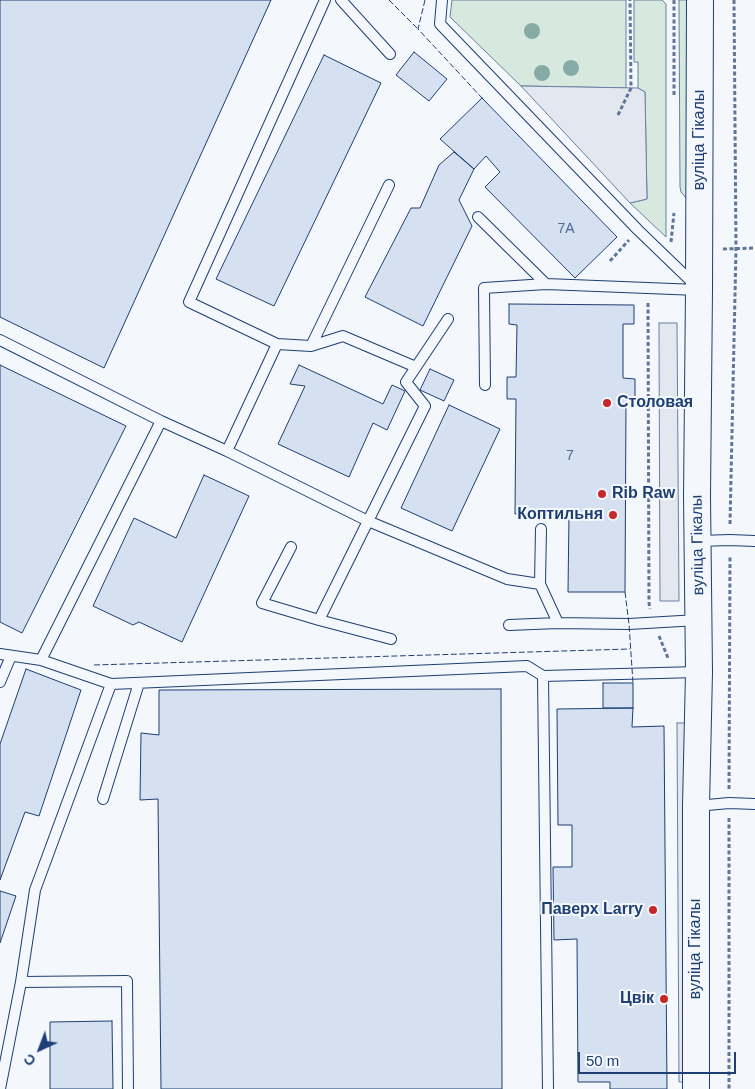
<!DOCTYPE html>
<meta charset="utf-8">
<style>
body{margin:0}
#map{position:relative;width:755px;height:1089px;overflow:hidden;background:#f4f7fb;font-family:Helvetica,sans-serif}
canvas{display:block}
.north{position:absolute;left:15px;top:1024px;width:50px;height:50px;-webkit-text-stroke:4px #f4f7fb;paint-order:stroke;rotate:223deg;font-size:14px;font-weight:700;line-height:20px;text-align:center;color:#1d3f73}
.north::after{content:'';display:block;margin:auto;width:18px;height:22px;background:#1d3f73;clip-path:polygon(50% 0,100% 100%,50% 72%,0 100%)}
.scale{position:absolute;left:578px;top:1052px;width:158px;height:22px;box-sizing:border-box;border:2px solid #1d3f73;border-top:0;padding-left:6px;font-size:15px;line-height:18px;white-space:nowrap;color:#1d3f73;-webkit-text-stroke:4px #f4f7fb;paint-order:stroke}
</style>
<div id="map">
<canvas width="755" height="1089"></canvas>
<div class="north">С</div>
<div class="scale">50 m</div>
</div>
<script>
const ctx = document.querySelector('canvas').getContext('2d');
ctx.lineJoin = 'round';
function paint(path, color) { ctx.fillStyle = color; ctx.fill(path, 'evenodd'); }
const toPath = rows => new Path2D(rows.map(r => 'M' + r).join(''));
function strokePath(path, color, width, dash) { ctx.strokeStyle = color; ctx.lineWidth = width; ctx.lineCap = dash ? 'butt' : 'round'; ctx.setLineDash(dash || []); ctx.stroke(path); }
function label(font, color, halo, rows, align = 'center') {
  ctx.font = font + ' Helvetica,sans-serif'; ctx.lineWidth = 4; ctx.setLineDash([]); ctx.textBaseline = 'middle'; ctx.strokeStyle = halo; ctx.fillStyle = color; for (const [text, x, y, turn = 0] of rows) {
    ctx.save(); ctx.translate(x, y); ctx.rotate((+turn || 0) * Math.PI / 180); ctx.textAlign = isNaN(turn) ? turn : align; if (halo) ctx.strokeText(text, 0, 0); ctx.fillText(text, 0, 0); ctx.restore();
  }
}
const green = toPath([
 [452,0,626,0,626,88,521,86,450,17,452,0],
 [634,0,662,0,666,4,666,237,630,203,647,199,645,92,638,88,638,62,634,62,634,0],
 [679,0,690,0,687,199,681,192,680,187,679,0]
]);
const parking = toPath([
 [521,86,638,88,645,92,647,199,630,203,521,86],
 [659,323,677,323,679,601,660,601,659,323],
 [677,723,694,723,694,1082,679,1082,677,723]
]);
const building = toPath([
 [0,0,271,0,104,368,0,317,0,0],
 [414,52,447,79,429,101,396,75,414,52],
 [324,55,381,83,274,306,216,279,324,55],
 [482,98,617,237,575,278,485,187,500,172,486,156,474,169,440,139,482,98],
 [454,152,474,169,459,200,472,226,423,326,365,297,411,208,420,208,439,165,454,152],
 [509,304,634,305,634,324,623,324,623,378,635,379,635,399,626,399,625,592,568,592,569,514,515,514,516,399,507,399,507,377,516,377,517,325,509,324,509,304],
 [0,365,126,426,22,633,0,622,0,365],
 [299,365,383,404,392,385,405,391,387,430,373,423,349,477,278,444,305,386,290,384,299,365],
 [430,369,454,380,444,401,420,390,430,369],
 [449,405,500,429,452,531,401,508,449,405],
 [204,475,249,496,182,642,139,622,133,625,93,606,134,518,176,538,204,475],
 [26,669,81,690,39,816,25,812,0,880,0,744,26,669],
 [603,683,633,683,633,708,603,708,603,683],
 [501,689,502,1089,161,1089,158,799,140,800,141,733,159,735,159,690,501,689],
 [633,708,632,727,664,726,667,1089,610,1089,610,1082,578,1082,577,939,554,940,553,867,572,867,572,825,558,825,557,709,633,708],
 [0,891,16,896,0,943,0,891],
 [112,1021,113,1089,50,1089,50,1022,112,1021]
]);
const path = toPath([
 [674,0,674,97],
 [618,115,631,88,630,0],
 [671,242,674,213],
 [723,249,755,248],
 [610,261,629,240],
 [648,303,649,603,650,609],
 [730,524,736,249,734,0],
 [659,636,668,658],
 [729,789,730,556],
 [729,818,729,1089]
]);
const lane = toPath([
 [341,0,390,54],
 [442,0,440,24,638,230,695,285],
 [478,217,546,284],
 [0,340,161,421,227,451,368,521,507,579,540,584,558,623],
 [277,344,311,346,389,185],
 [311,346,343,336,416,367,406,382,425,406,319,620,391,639],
 [416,367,448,319],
 [485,385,484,288,546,284,698,290],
 [227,451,277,344,189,302,325,0],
 [699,541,730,540,755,541],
 [291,547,262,603,319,620],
 [540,584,541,529],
 [509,625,558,623,629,624,698,620],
 [0,654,41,660,161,421],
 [41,660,111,684],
 [0,682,11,656],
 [103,799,139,683],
 [697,806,729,803,755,804],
 [21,982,35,890,111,684,527,666,543,676],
 [0,1089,21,982,127,981,128,1089],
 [548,1089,543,676,698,672]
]);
const secondary = toPath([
 [696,1089,696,806,699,672,697,496,699,290,700,0]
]);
const fence = toPath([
 [389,0,418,29],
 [425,0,418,29,482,98],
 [625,592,629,624,633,683],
 [94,665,630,649]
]);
const trees = [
 [532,31],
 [571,68],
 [542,73]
];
const markers = [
 [607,403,5,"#c62828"],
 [602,494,5,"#c62828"],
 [613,515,5,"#c62828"],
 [653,910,5,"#c62828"],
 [664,999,5,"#c62828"]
];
const numberNames = [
 ["7А",566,229],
 ["7",570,456]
];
const streetNames = [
 ["вуліца Гікалы",700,140,-90],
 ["вуліца Гікалы",698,545,-91],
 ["вуліца Гікалы",696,949,-90]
];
const poiNames = [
 ["Столовая",617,403,"left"],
 ["Rib Raw",612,494,"left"],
 ["Коптильня",603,515],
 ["Паверх Larry",643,910],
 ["Цвік",654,999]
];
paint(green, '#d7e8df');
strokePath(green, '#687fa3', 1);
paint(parking, '#e3e8f0');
strokePath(parking, '#687fa3', 1);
paint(building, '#d5e0f0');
strokePath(building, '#1d3f73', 1);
strokePath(lane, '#1d3f73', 12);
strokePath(secondary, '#1d3f73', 28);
strokePath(path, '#5e769c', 3, [4, 2.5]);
strokePath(lane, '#f4f7fb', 10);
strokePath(secondary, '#f4f7fb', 26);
strokePath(fence, '#1d3f73', 1, [6, 2.5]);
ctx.fillStyle = '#86aba6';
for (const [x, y] of trees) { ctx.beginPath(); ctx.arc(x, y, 8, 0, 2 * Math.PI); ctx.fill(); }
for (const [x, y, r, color] of markers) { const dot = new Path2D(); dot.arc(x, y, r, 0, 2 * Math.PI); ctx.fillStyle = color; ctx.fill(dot); strokePath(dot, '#f4f7fb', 2); }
label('14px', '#4b6792', null, numberNames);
label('16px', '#1d3f73', '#f4f7fb', streetNames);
label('bold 16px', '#1d3f73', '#f4f7fb', poiNames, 'right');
</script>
